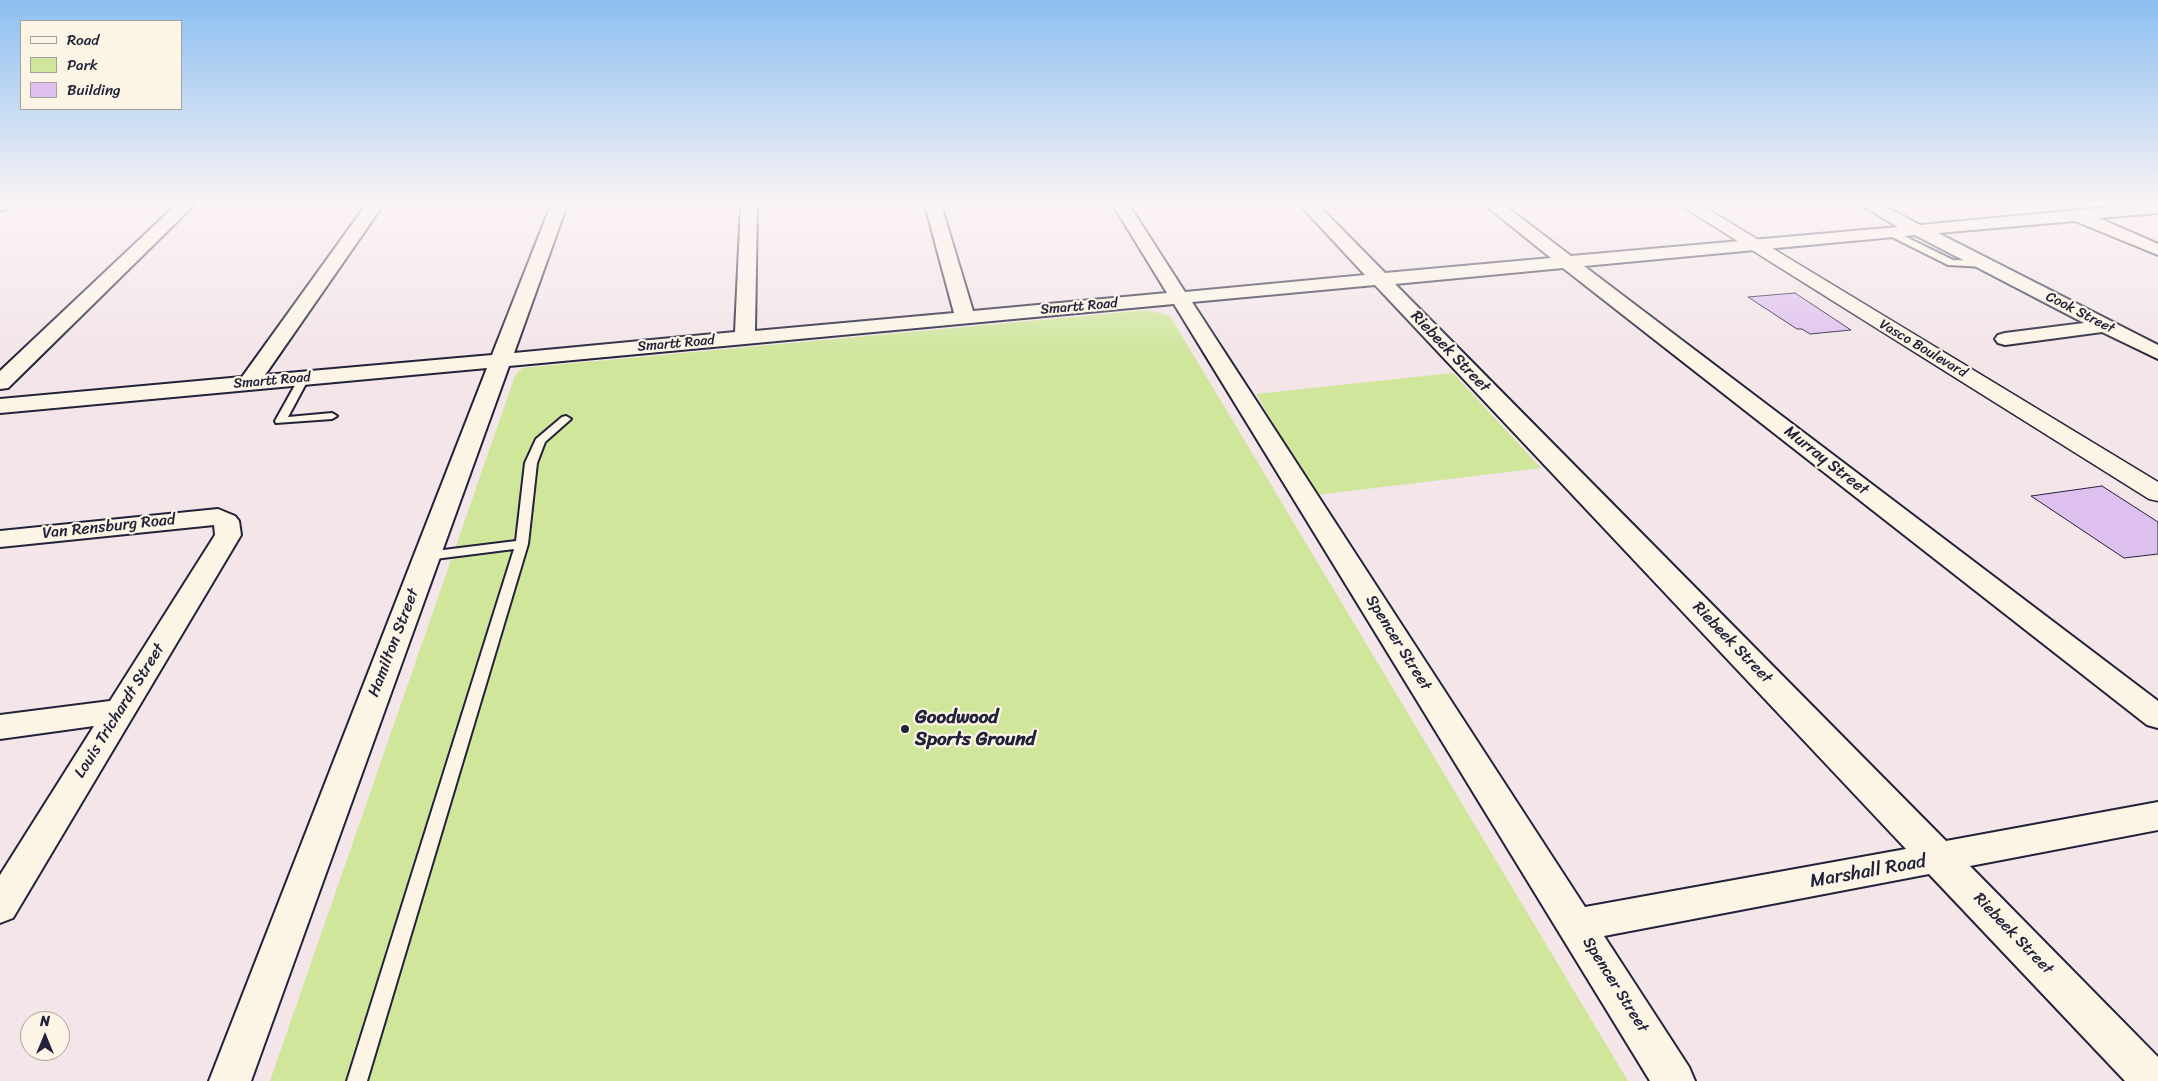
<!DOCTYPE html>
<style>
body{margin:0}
#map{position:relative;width:2158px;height:1081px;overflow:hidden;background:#f3e5e8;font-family:Sriracha,sans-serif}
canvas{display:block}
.legend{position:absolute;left:20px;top:20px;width:162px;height:90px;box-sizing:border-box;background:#fcf5e5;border:1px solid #a5a1a1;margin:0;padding:6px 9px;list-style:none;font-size:15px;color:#22223b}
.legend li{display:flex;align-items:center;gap:10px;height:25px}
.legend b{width:25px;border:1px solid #a5a1a1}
.north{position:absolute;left:20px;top:1011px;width:50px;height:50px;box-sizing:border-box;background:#fcf5e5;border:1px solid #a5a1a1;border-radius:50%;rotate:0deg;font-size:14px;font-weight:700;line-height:20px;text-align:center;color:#22223b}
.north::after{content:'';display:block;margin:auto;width:18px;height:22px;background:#22223b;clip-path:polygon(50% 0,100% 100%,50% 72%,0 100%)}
</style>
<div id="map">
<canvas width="2158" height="1081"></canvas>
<ul class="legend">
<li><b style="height:6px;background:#fcf5e5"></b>Road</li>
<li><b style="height:14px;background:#cfe69b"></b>Park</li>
<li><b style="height:14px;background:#dec0ee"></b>Building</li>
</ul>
<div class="north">N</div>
</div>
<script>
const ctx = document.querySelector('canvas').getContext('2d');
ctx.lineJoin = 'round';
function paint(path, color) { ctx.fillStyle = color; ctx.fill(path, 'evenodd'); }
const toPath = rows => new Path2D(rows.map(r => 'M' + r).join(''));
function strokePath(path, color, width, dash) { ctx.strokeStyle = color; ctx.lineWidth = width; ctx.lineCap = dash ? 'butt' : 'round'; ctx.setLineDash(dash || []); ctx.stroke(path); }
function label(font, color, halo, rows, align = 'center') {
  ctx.font = font + ' Sriracha,sans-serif'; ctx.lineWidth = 4.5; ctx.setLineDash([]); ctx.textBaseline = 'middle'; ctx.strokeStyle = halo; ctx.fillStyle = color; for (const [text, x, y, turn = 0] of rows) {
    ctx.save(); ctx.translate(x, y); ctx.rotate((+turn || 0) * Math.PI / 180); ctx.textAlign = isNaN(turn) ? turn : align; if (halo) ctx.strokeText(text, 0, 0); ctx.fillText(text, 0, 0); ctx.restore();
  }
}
const green = toPath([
 [1148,310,1170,316,1628,1081,270,1081,515,376,522,368],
 [1453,373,1541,468,1316,495,1256,394]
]);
const building = toPath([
 [1795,293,1851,330,1810,334,1802,329,1797,329,1748,297,1795,293],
 [2102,486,2158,522,2158,554,2124,558,2031,496,2102,486]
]);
const service = toPath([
 [1888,231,1894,231,1953,260,1984,261,1988,264,1984,267,1948,265,1888,235,1888,231],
 [304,375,309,378,288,417,332,413,337,416,332,419,276,423,275,421,299,378,304,375],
 [566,416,571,419,545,442,537,463,528,544,367,1081,347,1081,514,549,427,560,421,556,427,552,516,541,525,463,536,439,562,417,566,416]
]);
const minor = toPath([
 [0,205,8,205,8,206,6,209,0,211,0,205],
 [176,205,194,205,8,388,0,389,0,371,176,205],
 [366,205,383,205,265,375,492,355,551,205,567,205,514,353,735,332,741,205,757,205,755,331,954,313,925,205,941,205,973,311,1167,293,1113,205,1129,205,1185,292,1365,275,1300,205,1318,205,1385,273,1551,258,1485,205,1504,205,1571,256,1898,227,1861,205,1882,205,1920,225,2132,205,2158,205,2158,213,2099,218,2158,244,2158,255,2075,221,1938,233,2158,345,2158,359,2102,332,2005,345,1998,343,1995,339,1998,335,2005,333,2084,323,1915,235,1584,266,2158,701,2158,728,2147,725,1563,268,1395,284,1946,841,2158,802,2158,830,1970,866,2158,1057,2158,1081,2125,1081,1929,874,1604,936,1689,1067,1695,1081,1650,1081,1174,304,509,366,251,1081,209,1081,487,368,0,413,0,399,242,377,366,205],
 [1375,285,1906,849,1585,907,1192,302,1375,285],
 [218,509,235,516,239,521,241,535,13,918,0,923,0,875,94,726,0,739,0,715,110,701,215,535,214,525,0,547,0,531,218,509]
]);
const secondary = toPath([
 [1680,205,1701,205,2158,482,2158,501,2149,499,1680,205]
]);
const markers = [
 [905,729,5,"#22223b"]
];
const farStreetnames = [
 ["Smartt Road",1079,307,-5],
 ["Cook Street",2080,313,27],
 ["Smartt Road",676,344,-5],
 ["Vasco Boulevard",1923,349,31],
 ["Smartt Road",272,381,-5]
];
const streetNames = [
 ["Riebeek Street",1450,352,46],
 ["Murray Street",1826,461,38],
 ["Van Rensburg Road",109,527,-6],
 ["Hamilton Street",394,643,-69],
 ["Spencer Street",1398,643,58],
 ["Riebeek Street",1732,643,46],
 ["Louis Trichardt Street",120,711,-58],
 ["Riebeek Street",2013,934,46],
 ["Spencer Street",1615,985,58]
];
const nearPoinames = [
 ["Goodwood",915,718],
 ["Sports Ground",915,740]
];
const nearStreetnames = [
 ["Marshall Road",1868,872,-10]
];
paint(green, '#cfe69b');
paint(building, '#dec0ee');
strokePath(building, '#22223b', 1);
strokePath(service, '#22223b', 4);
strokePath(minor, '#22223b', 4);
strokePath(secondary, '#22223b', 3);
paint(service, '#fcf5e5');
paint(minor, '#fcf5e5');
paint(secondary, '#fcf5e5');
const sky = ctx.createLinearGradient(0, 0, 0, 357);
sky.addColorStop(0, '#8cbff1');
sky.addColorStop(0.57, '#faf3f5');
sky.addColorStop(1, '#faf3f500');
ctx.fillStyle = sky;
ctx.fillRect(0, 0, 2158, 357);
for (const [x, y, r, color] of markers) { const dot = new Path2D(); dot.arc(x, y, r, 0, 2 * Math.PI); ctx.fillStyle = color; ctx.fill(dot); strokePath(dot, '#fcf5e5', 2); }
label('14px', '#22223b', '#fcf5e5', farStreetnames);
label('16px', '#22223b', '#fcf5e5', streetNames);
label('bold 19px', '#22223b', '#fcf5e5', nearPoinames, 'left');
label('19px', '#22223b', '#fcf5e5', nearStreetnames);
</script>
